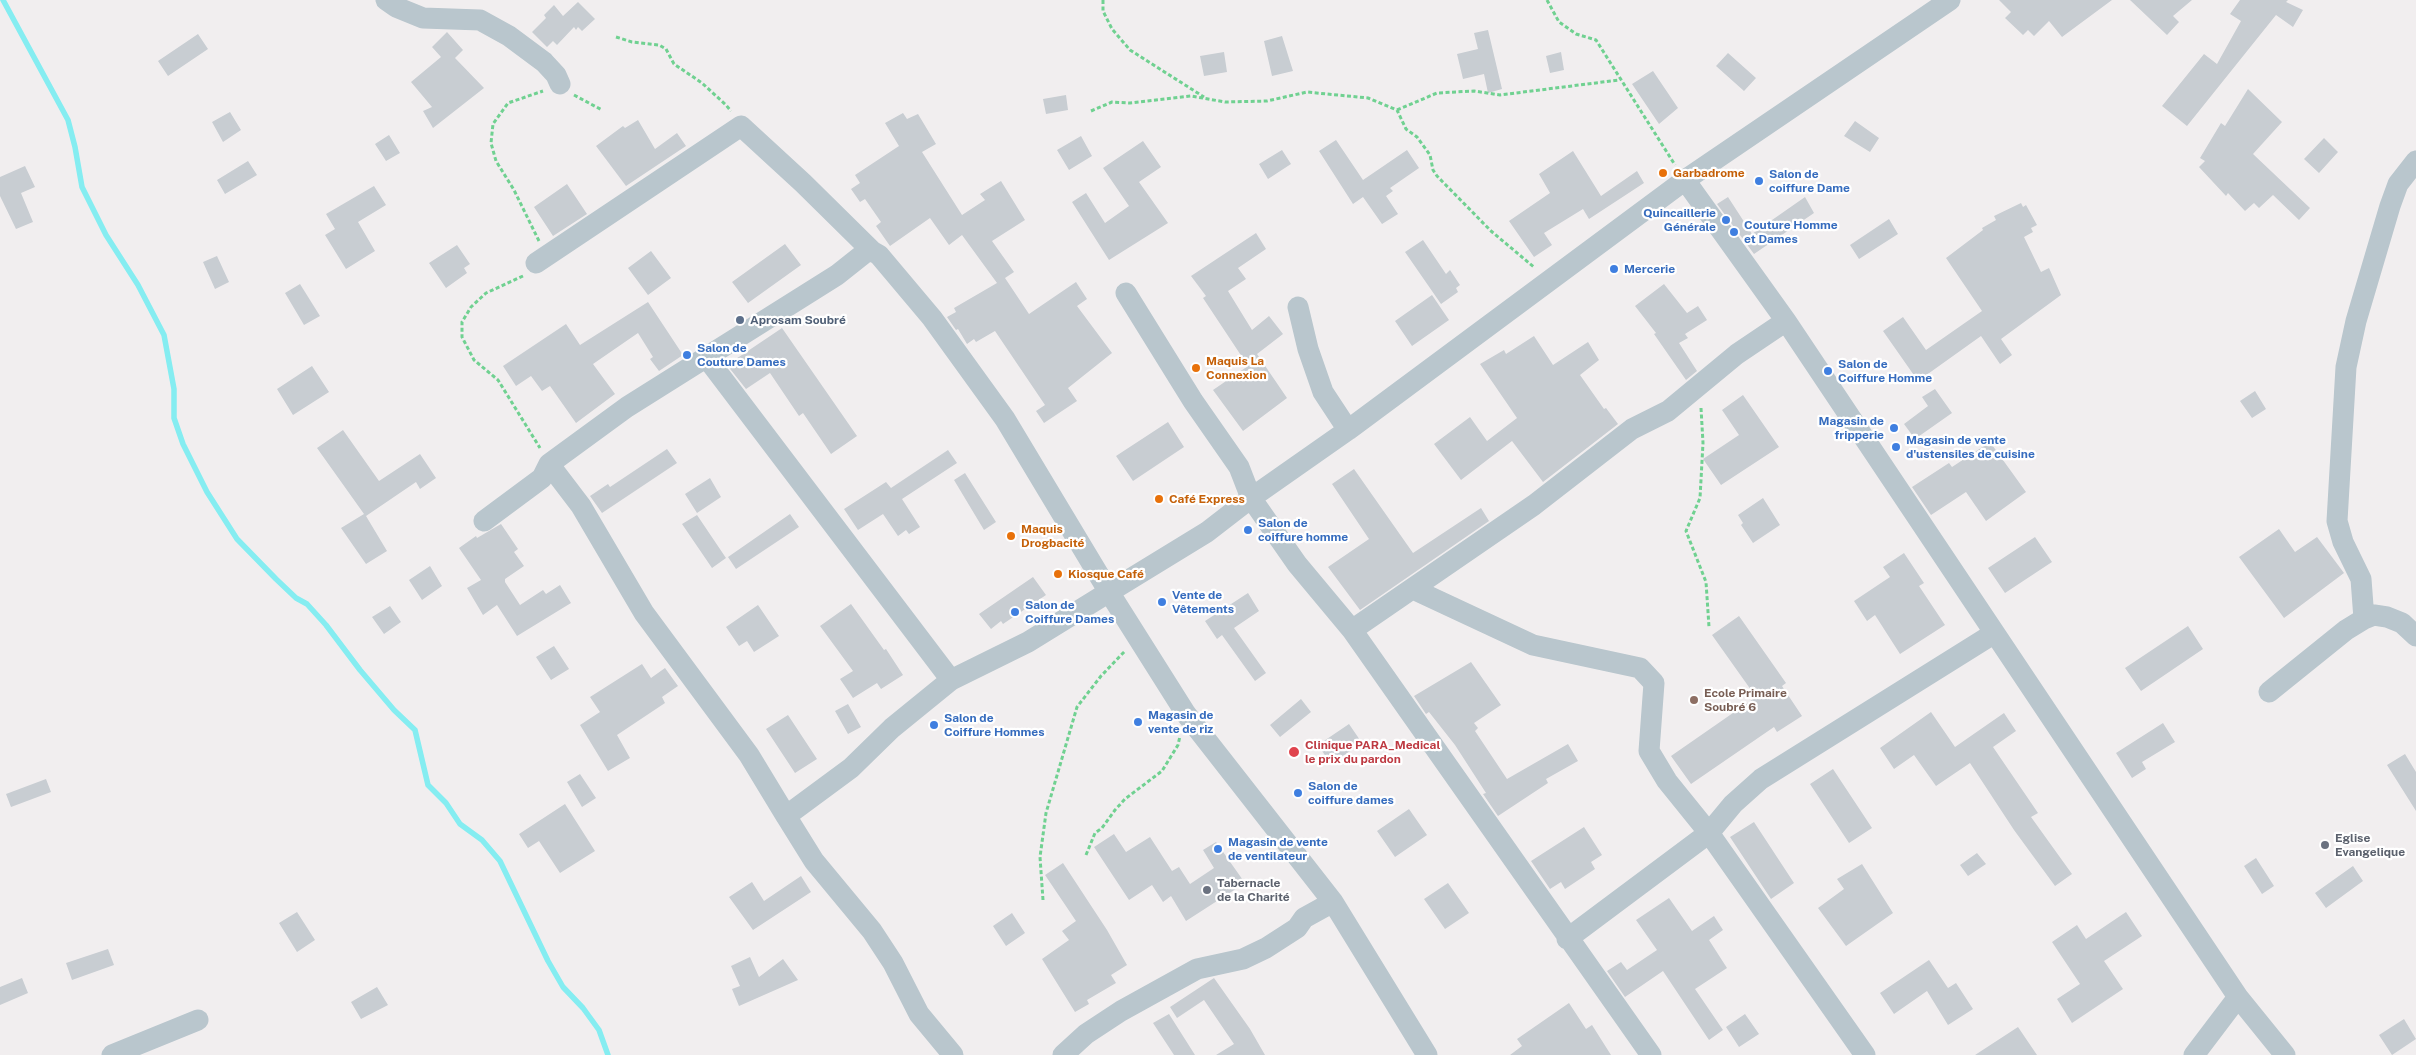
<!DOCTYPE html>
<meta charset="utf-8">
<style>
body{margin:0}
canvas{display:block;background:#f1eeef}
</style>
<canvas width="2416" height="1055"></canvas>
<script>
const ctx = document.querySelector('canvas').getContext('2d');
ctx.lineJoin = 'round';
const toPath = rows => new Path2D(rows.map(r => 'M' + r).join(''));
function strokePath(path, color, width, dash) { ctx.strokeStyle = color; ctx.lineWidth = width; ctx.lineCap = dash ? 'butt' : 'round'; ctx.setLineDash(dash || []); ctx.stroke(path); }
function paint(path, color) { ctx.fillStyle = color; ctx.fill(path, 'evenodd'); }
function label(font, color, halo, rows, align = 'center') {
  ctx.font = font + ' "Public Sans",sans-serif'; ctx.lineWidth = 4.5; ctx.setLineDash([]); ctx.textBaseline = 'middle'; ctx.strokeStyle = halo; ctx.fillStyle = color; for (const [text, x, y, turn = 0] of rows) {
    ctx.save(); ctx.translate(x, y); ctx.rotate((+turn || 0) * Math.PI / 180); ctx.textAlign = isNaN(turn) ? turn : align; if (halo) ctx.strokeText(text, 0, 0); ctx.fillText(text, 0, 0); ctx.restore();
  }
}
const stream = toPath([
 [3,0,68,120,75,147,82,187,106,235,138,285,164,335,174,389,174,418,183,444,207,492,237,539,276,579,296,598,307,604,326,625,360,670,394,710,415,730,428,785,446,803,460,824,482,840,500,861,548,961,563,987,583,1008,599,1030,608,1055]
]);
const building = toPath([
 [1999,0,2112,0,2062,37,2049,21,2034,36,2028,30,2023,35,2005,18,2011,12],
 [2130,0,2192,0,2173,16,2179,22,2167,35],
 [2240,0,2288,0,2286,2,2303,10,2293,27,2276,15,2187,126,2162,106,2204,54,2217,64,2241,21,2230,14],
 [578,2,595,19,582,31,578,27,576,30,574,27,557,45,553,41,547,47,532,32,546,18,544,15,554,5,563,16],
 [1488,30,1502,89,1488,93,1484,74,1463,79,1457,54,1478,49,1474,33],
 [447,32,463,50,455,58,484,88,433,128,423,111,432,107,411,82,441,57,432,47],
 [198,34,208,49,168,76,158,61],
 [1282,36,1293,71,1272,76,1264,41],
 [1224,52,1227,72,1204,76,1200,56],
 [1561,52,1564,70,1550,73,1546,56],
 [1728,53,1756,78,1744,91,1716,66],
 [1653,71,1678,108,1659,124,1632,84],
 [2248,89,2282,122,2253,154,2310,208,2299,220,2273,195,2259,208,2254,203,2245,211,2228,193,2226,196,2199,167,2205,161,2200,158,2221,123,2225,126],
 [1066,95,1068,110,1046,114,1043,99],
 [230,112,241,130,223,142,212,122],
 [903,113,907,119,918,114,936,144,922,152,962,215,985,200,980,194,1001,181,1025,220,992,241,1014,272,1005,278,1029,314,1076,282,1087,299,1077,306,1112,353,1068,388,1077,401,1044,423,1036,411,1045,405,995,331,976,342,974,339,967,344,958,329,956,330,947,317,956,312,954,308,997,283,962,235,949,245,930,218,890,246,876,226,881,222,865,199,860,202,851,189,860,183,855,175,899,146,885,123],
 [638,120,655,149,677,133,686,146,626,186,596,146,623,126,625,128],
 [1855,121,1879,138,1870,152,1844,136],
 [389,135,400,153,386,161,375,144],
 [1081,136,1092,156,1069,170,1057,150],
 [2324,138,2338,152,2319,173,2304,159],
 [1336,140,1363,180,1407,150,1419,168,1390,188,1393,191,1386,196,1398,214,1382,224,1363,197,1353,204,1319,151],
 [1143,141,1161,167,1139,182,1168,223,1109,260,1072,202,1086,193,1105,223,1129,206,1103,168],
 [1282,150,1291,164,1268,179,1259,164],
 [1573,151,1601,196,1637,171,1644,183,1589,219,1583,209,1544,233,1552,245,1534,257,1509,221,1550,193,1539,174],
 [248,161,257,175,225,194,217,180],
 [25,166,35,187,21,193,33,222,16,229,0,196,0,177],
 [567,184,587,214,553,236,534,207],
 [374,186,386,205,358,222,375,251,346,269,325,235,335,229,326,214],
 [1728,197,1752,234,1805,197,1814,213,1754,254,1717,204],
 [2021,203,2023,207,2026,205,2037,225,2031,228,2033,232,2024,237,2041,272,2049,268,2061,295,2001,339,2012,355,2000,364,1981,336,1918,381,1883,331,1903,317,1926,350,1982,311,1946,258,1983,230,1982,228,1996,220,1994,216],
 [1889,219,1898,234,1859,259,1850,245],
 [1256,233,1266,249,1238,268,1246,279,1228,291,1252,330,1269,316,1283,334,1257,354,1287,398,1243,431,1213,390,1248,366,1203,298,1206,296,1191,276],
 [1423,240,1446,274,1450,270,1460,285,1456,288,1458,292,1441,304,1405,252],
 [785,244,801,265,748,303,732,282],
 [457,245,470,264,464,268,467,273,446,288,429,263],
 [651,251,671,278,648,295,628,268],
 [217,256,229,282,215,289,203,262],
 [300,284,320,316,304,325,285,293],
 [1664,284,1687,313,1698,306,1707,320,1685,334,1688,338,1679,343,1697,371,1686,380,1654,334,1656,333,1635,306],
 [1432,295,1449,320,1412,346,1395,321],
 [648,302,683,355,659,371,650,359,653,357,638,333,593,364,615,394,576,423,550,386,542,391,531,376,516,386,503,366,566,324,580,345],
 [782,328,857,436,831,454,803,413,799,416,770,373,746,389,727,365],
 [1534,336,1553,365,1588,342,1599,360,1580,375,1604,409,1606,408,1618,424,1543,482,1512,441,1461,480,1434,444,1470,417,1487,441,1517,418,1480,364,1504,350,1506,354],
 [312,366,329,392,293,415,277,389],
 [1935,389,1952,413,1915,439,1904,424,1928,406,1922,397],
 [2255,391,2266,409,2252,418,2240,401],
 [1743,395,1779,447,1721,485,1703,459,1739,435,1722,410],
 [1168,422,1184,447,1133,481,1116,456],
 [343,430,379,481,420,454,436,478,420,489,416,482,366,516,387,551,366,564,341,528,364,514,317,448],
 [1990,442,2026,492,1986,521,1966,492,1931,515,1912,487,1949,463,1952,467],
 [667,449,677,463,602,513,590,496,608,484,610,487],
 [948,450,957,463,902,499,920,527,909,534,906,530,898,536,883,514,858,530,844,509,886,482,891,488],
 [1354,469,1413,553,1481,508,1489,521,1360,610,1328,567,1369,539,1332,484],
 [965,473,996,522,984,530,954,480],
 [710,478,721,497,697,513,685,494],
 [1763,498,1780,525,1753,543,1741,525,1743,523,1738,515],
 [790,514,799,527,736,569,728,557],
 [697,515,726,558,712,568,682,524],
 [501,524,518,549,514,552,524,566,505,579,505,582,520,605,543,590,546,594,560,585,571,603,517,636,497,605,483,615,467,588,481,580,459,548,476,536,477,538],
 [2279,529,2295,552,2317,537,2344,573,2284,618,2239,557],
 [2035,537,2052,562,2005,593,1988,568],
 [1904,553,1924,583,1919,586,1945,625,1900,654,1875,615,1867,621,1854,601,1890,577,1883,567],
 [430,566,442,586,422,600,409,580],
 [1033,577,1046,595,1003,624,1001,621,991,629,979,614],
 [1248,593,1259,611,1234,628,1266,673,1255,681,1222,635,1217,639,1205,621],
 [851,604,884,650,886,649,903,675,881,689,877,683,853,698,840,679,853,671,820,626],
 [758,605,779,636,754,652,747,641,739,646,726,627],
 [390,606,401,622,384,634,372,617],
 [1739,616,1786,683,1782,686,1802,716,1777,732,1774,727,1691,784,1671,756,1756,697,1712,635],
 [2188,626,2203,649,2141,691,2125,668],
 [554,646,569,669,551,680,536,657],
 [1471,662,1501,705,1474,723,1478,728,1475,731,1507,779,1568,744,1578,761,1546,779,1548,783,1498,816,1483,794,1486,793,1455,745,1429,712,1426,714,1414,696],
 [642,664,651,678,665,668,678,686,662,697,665,703,617,735,630,758,608,771,580,725,600,712,590,697],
 [1301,699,1311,712,1280,737,1270,725],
 [848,704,861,727,848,734,835,711],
 [1931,712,1955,747,2004,713,2016,731,1993,747,2038,813,2031,817,2072,874,2055,886,2014,830,1970,763,1936,786,1914,755,1894,769,1880,748],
 [788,715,817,759,795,773,766,729],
 [2163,723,2175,742,2142,762,2146,769,2132,778,2116,753],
 [1349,724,1362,743,1331,764,1318,745],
 [2405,754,2416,772,2416,811,2387,765],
 [1833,769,1872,828,1849,843,1810,784],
 [580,774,596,798,582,807,567,782],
 [46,779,51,792,11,807,6,794],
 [565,804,595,851,560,873,539,841,528,848,519,834],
 [1409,809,1427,835,1395,857,1377,831],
 [1754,822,1794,883,1771,899,1730,837],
 [1584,827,1602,855,1591,862,1595,869,1565,889,1561,882,1550,889,1531,861],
 [1114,834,1126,852,1150,837,1172,871,1179,867,1190,884,1214,868,1203,850,1216,842,1245,883,1186,921,1171,896,1163,902,1152,885,1129,900,1094,847],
 [1977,853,1986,864,1968,876,1960,865],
 [2256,858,2274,886,2262,894,2244,866],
 [1063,863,1107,930,1127,965,1111,975,1116,983,1087,1000,1089,1004,1075,1012,1042,959,1069,940,1062,931,1076,921,1045,875],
 [1862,864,1893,913,1846,946,1818,908,1844,889,1837,879],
 [2353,866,2363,881,2326,908,2315,893],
 [801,876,811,892,753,930,729,897,752,882,764,901],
 [1448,883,1469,913,1445,929,1424,899],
 [1669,898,1692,931,1714,916,1723,930,1709,940,1727,968,1695,989,1723,1030,1709,1040,1663,971,1625,997,1607,971,1621,962,1627,970,1657,950,1636,920],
 [297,912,315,940,297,952,279,923],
 [2126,912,2142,936,2104,961,2123,989,2072,1023,2057,999,2080,984,2052,942,2077,925,2086,939],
 [1012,913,1025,933,1006,946,993,926],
 [108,949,114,965,72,980,66,963],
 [750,957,759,977,783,959,798,980,739,1006,732,989,740,986,731,966],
 [1929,960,1948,988,1956,983,1973,1009,1948,1025,1927,991,1894,1014,1880,993],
 [22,978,28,993,0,1005,0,987],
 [1214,978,1250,1029,1265,1055,1216,1055,1234,1044,1204,1000,1177,1018,1170,1007],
 [377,987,388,1005,361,1019,351,1002],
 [1569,1003,1586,1029,1592,1025,1611,1055,1510,1055,1522,1046,1517,1039],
 [1169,1014,1195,1055,1174,1055,1153,1023],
 [1745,1014,1759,1034,1739,1047,1726,1027],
 [2404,1019,2416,1039,2392,1055,2379,1035],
 [2018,1027,2037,1055,1975,1055]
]);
const path = toPath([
 [1103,0,1103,11,1112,29,1130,50,1204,97],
 [1547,0,1559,22,1576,34,1596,40,1675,165],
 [616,37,632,42,659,45,666,49,674,64,702,83,726,105,731,111],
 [574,95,602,110],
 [1397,110,1437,93,1474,91,1500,95,1619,80],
 [1091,111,1112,102,1130,103,1191,96,1225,102,1267,101,1307,92,1368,98,1397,110,1406,129,1417,137,1430,155,1433,170,1437,176,1491,231,1535,268],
 [539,241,514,190,496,161,491,143,493,124,508,103,543,91],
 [523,276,486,293,471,307,462,322,462,337,474,360,498,380,540,448],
 [1701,408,1703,443,1700,498,1686,531,1706,582,1709,627],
 [1086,855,1095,833,1102,828,1115,810,1125,799,1162,771,1178,745,1180,736],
 [1043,900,1040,857,1046,813,1077,707,1101,676,1125,651]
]);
const street = toPath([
 [386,0,396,7,423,18,480,20,509,36,544,62,556,75,560,84],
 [1685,180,1786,321,2238,997,2285,1055],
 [536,263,741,126,803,183,872,251],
 [1126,293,1193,401,1239,467,1251,498,1207,532,1109,592,1186,714,1333,902,1427,1055],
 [1298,307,1308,349,1323,392,1348,430],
 [706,357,951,680],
 [484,521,542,478,549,464,627,407,837,275,866,252,872,251,879,255,932,318,1005,419,1109,592,1028,642,951,680,892,728,851,768,786,816,749,755,644,613,581,506,549,464],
 [1413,589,1533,645,1640,668,1654,683,1649,751,1667,781,1709,833,1865,1055],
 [2364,619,2361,579,2343,542,2337,521,2346,367,2356,321,2390,206,2398,184,2416,161],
 [1352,630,1534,505,1632,429,1668,411,1737,354,1786,321],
 [2269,692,2346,630,2364,619,2374,615,2387,617,2402,623,2416,636],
 [786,816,814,861,872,931,893,963,919,1014,953,1055],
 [1567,939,1709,833,1733,804,1761,779,1993,634],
 [112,1055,198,1020],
 [1063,1055,1086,1034,1121,1011,1197,969,1243,959,1266,948,1297,928,1304,918,1333,902],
 [1651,1055,1352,630,1297,564,1251,498,1348,430,1685,180,1950,0],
 [2194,1055,2238,997]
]);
const markers = [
 [1663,173,5,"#e8710a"],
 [1759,181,5,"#3f7fe0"],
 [1726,220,5,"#3f7fe0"],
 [1734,232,5,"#3f7fe0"],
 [1614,269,5,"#3f7fe0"],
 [740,320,5,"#5c6f8a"],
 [687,355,5,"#3f7fe0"],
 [1196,368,5,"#e8710a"],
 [1828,371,5,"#3f7fe0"],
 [1894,428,5,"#3f7fe0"],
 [1896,447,5,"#3f7fe0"],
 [1159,499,5,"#e8710a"],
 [1248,530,5,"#3f7fe0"],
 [1011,536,5,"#e8710a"],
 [1058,574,5,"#e8710a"],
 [1162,602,5,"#3f7fe0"],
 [1015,612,5,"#3f7fe0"],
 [1694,700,5,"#8d6e63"],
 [1138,722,5,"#3f7fe0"],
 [934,725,5,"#3f7fe0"],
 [1294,752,6,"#e0444e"],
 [1298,793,5,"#3f7fe0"],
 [2325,845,5,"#6b7280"],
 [1218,849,5,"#3f7fe0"],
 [1207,890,5,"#6b7280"]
];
const foodNames = [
 ["Garbadrome",1673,173],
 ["Maquis La",1206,361],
 ["Connexion",1206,375],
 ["Café Express",1169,499],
 ["Maquis",1021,529],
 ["Drogbacité",1021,543],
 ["Kiosque Café",1068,574]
];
const shopNames = [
 ["Salon de",1769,174],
 ["coiffure Dame",1769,188],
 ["Quincaillerie",1716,213,"right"],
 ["Générale",1716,227,"right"],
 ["Couture Homme",1744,225],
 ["et Dames",1744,239],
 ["Mercerie",1624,269],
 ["Salon de",697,348],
 ["Couture Dames",697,362],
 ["Salon de",1838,364],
 ["Coiffure Homme",1838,378],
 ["Magasin de",1884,421,"right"],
 ["fripperie",1884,435,"right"],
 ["Magasin de vente",1906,440],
 ["d'ustensiles de cuisine",1906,454],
 ["Salon de",1258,523],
 ["coiffure homme",1258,537],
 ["Vente de",1172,595],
 ["Vêtements",1172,609],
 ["Salon de",1025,605],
 ["Coiffure Dames",1025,619],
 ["Magasin de",1148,715],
 ["vente de riz",1148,729],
 ["Salon de",944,718],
 ["Coiffure Hommes",944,732],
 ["Salon de",1308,786],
 ["coiffure dames",1308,800],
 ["Magasin de vente",1228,842],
 ["de ventilateur",1228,856]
];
const serviceNames = [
 ["Aprosam Soubré",750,320]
];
const educationNames = [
 ["Ecole Primaire",1704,693],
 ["Soubré 6",1704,707]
];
const healthNames = [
 ["Clinique PARA_Medical",1305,745],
 ["le prix du pardon",1305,759]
];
const worshipNames = [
 ["Eglise",2335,838],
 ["Evangelique",2335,852],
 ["Tabernacle",1217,883],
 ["de la Charité",1217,897]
];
strokePath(stream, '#85edf1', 5.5);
paint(building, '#c8cdd2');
strokePath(path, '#70d191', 3, [4, 2.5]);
strokePath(street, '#b9c6cd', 21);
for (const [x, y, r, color] of markers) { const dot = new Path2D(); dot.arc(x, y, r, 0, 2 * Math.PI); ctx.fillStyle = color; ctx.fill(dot); strokePath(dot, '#fff', 2); }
label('bold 12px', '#c56008', '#fff', foodNames, 'left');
label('bold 12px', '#366cbe', '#fff', shopNames, 'left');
label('bold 12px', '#4e5e75', '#fff', serviceNames, 'left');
label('bold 12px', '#785e54', '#fff', educationNames, 'left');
label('bold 12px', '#be3a42', '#fff', healthNames, 'left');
label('bold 12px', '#5b616d', '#fff', worshipNames, 'left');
</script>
